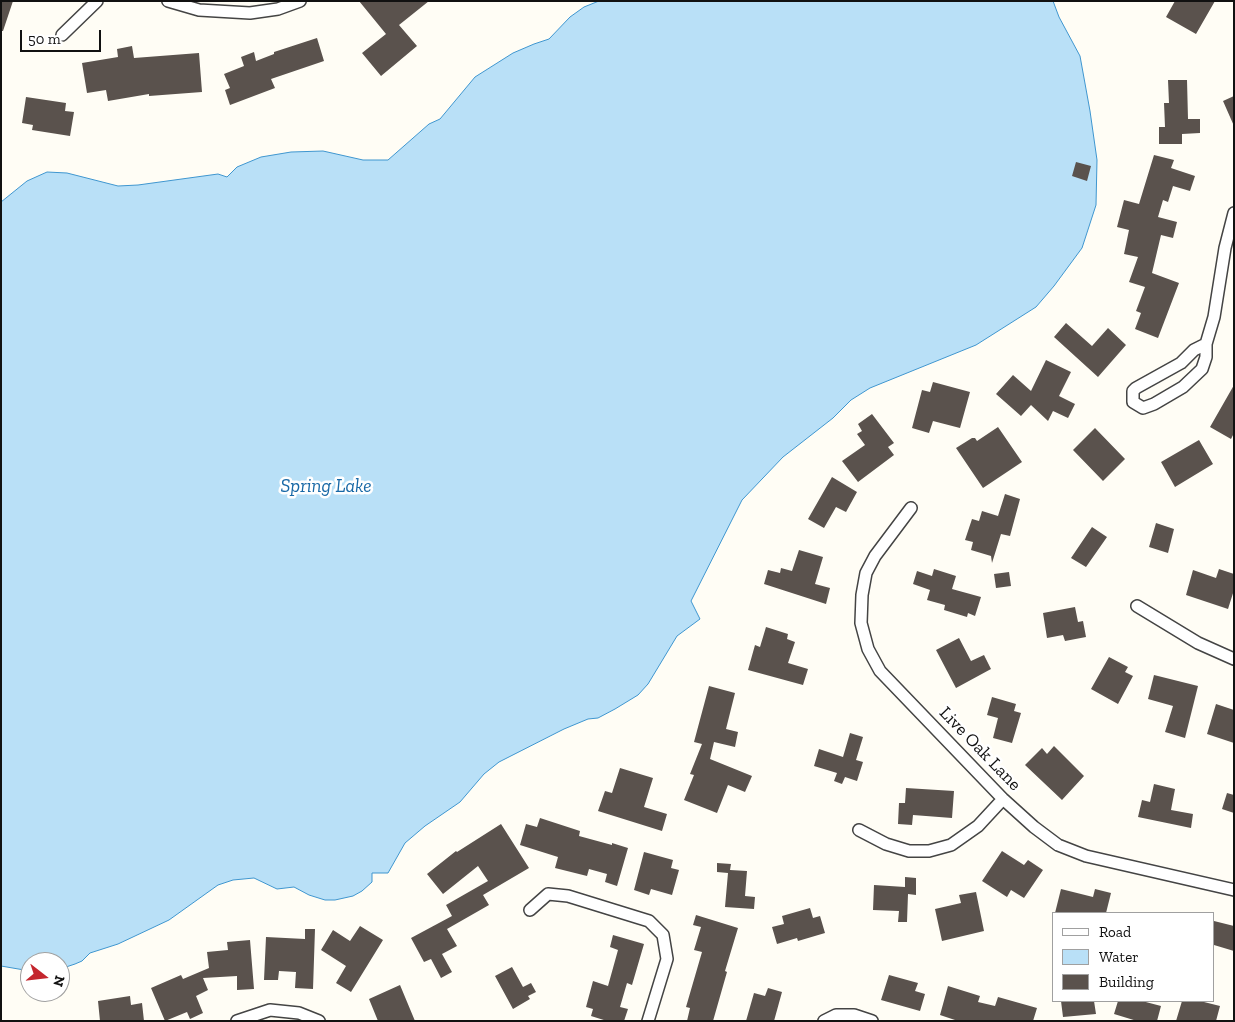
<!DOCTYPE html>
<style>
body{margin:0}
#map{position:relative;width:1235px;height:1022px;overflow:hidden;background:#fffdf5;font-family:"Zilla Slab",serif}
canvas{display:block}
.frame{position:absolute;inset:0;border:2px solid #111;pointer-events:none}
.legend{position:absolute;left:1052px;top:912px;width:162px;height:90px;box-sizing:border-box;background:#fff;border:1px solid #a0a0a0;margin:0;padding:6px 9px;list-style:none;font-size:15px;color:#111}
.legend li{display:flex;align-items:center;gap:10px;height:25px}
.legend b{width:25px;border:1px solid #a0a0a0}
.north{position:absolute;left:20px;top:952px;width:50px;height:50px;box-sizing:border-box;background:#fff;border:1px solid #a0a0a0;border-radius:50%;rotate:106deg;font-size:14px;font-weight:700;line-height:20px;text-align:center;color:#111}
.north::after{content:'';display:block;margin:auto;width:18px;height:22px;background:#c4262e;clip-path:polygon(50% 0,100% 100%,50% 72%,0 100%)}
.scale{position:absolute;left:20px;top:30px;width:81px;height:22px;box-sizing:border-box;border:2px solid #111;border-top:0;padding-left:6px;font-size:15px;line-height:18px;white-space:nowrap;color:#111;-webkit-text-stroke:4px #fff;paint-order:stroke}
</style>
<div id="map">
<canvas width="1235" height="1022"></canvas>
<div class="frame"></div>
<ul class="legend">
<li><b style="height:6px;background:#fff"></b>Road</li>
<li><b style="height:14px;background:#b9e0f7"></b>Water</li>
<li><b style="height:14px;background:#5a524d"></b>Building</li>
</ul>
<div class="north">N</div>
<div class="scale">50 m</div>
</div>
<script>
const ctx = document.querySelector('canvas').getContext('2d');
ctx.lineJoin = 'round';
function paint(path, color) { ctx.fillStyle = color; ctx.fill(path, 'evenodd'); }
const toPath = rows => new Path2D(rows.map(r => 'M' + r).join(''));
function strokePath(path, color, width, dash) { ctx.strokeStyle = color; ctx.lineWidth = width; ctx.lineCap = dash ? 'butt' : 'round'; ctx.setLineDash(dash || []); ctx.stroke(path); }
function label(font, color, halo, rows, align = 'center') {
  ctx.font = font + ' "Zilla Slab",serif'; ctx.lineWidth = 5; ctx.setLineDash([]); ctx.textBaseline = 'middle'; ctx.strokeStyle = halo; ctx.fillStyle = color; for (const [text, x, y, turn = 0] of rows) {
    ctx.save(); ctx.translate(x, y); ctx.rotate((+turn || 0) * Math.PI / 180); ctx.textAlign = isNaN(turn) ? turn : align; if (halo) ctx.strokeText(text, 0, 0); ctx.fillText(text, 0, 0); ctx.restore();
  }
}
const water = toPath([
 [599,1,1053,1,1059,17,1080,56,1090,111,1097,160,1096,205,1082,248,1054,286,1036,307,976,345,870,388,851,400,833,418,783,457,742,500,691,601,700,619,677,636,648,684,638,695,615,709,598,718,588,719,564,729,499,762,484,774,460,802,425,826,405,843,388,873,372,873,372,882,362,891,353,896,335,900,325,900,309,895,294,887,277,889,254,878,233,880,218,885,169,920,118,944,90,953,82,961,75,964,60,969,60,962,30,962,30,971,1,966,1,202,27,181,47,172,67,173,118,186,138,185,218,174,227,177,237,167,261,157,291,152,323,151,363,160,388,160,429,124,440,119,475,77,513,53,534,44,549,39,570,17,584,7,599,1]
]);
const building = toPath([
 [1,1,13,1,3,31,1,31],
 [359,1,429,1,399,25,417,46,381,76,362,53,386,34],
 [1175,1,1215,1,1196,34,1166,17],
 [317,38,324,61,271,79,275,88,230,105,225,90,230,88,224,74,244,66,241,57,254,52,256,61,274,54,274,52],
 [132,46,134,58,199,53,202,92,149,96,149,94,108,101,106,90,87,93,82,63,118,57,117,49],
 [1168,80,1187,80,1188,119,1200,119,1200,133,1182,134,1182,144,1159,144,1159,127,1165,127,1164,103,1169,103],
 [1234,96,1234,126,1223,101],
 [26,97,66,103,65,111,74,112,70,136,32,130,33,125,22,123],
 [1154,155,1174,160,1171,168,1195,176,1190,191,1173,186,1168,202,1163,200,1158,217,1177,222,1173,238,1161,235,1152,273,1179,283,1158,338,1135,329,1141,313,1136,311,1145,287,1129,282,1138,257,1124,254,1129,230,1117,227,1124,200,1139,204],
 [1076,162,1091,166,1087,181,1072,176],
 [1066,323,1092,346,1108,328,1126,345,1098,377,1054,337],
 [1046,360,1071,372,1059,396,1075,404,1068,418,1053,411,1048,421,1031,405,1021,416,996,394,1013,375,1031,391],
 [933,382,970,392,960,428,933,421,929,433,912,428,922,390,930,392],
 [1234,385,1234,433,1231,439,1210,427],
 [872,414,894,443,888,447,894,455,858,482,842,461,865,445,857,434,862,431,858,424],
 [998,427,1022,462,983,488,956,448,972,438,975,438,977,441],
 [1095,428,1125,459,1103,481,1073,450],
 [1199,440,1213,464,1175,487,1161,462],
 [832,477,857,492,846,512,836,507,824,528,808,519],
 [1005,494,1020,499,1010,536,1001,534,992,563,991,556,971,550,973,542,965,540,972,519,979,521,982,511,998,516],
 [1156,523,1174,529,1168,553,1149,547],
 [1092,527,1107,537,1086,567,1071,558],
 [799,550,823,557,815,584,830,588,826,604,764,584,768,570,780,573,781,568,792,571],
 [934,569,956,576,952,589,981,597,975,616,968,613,967,617,944,610,945,605,927,600,930,590,913,584,917,571,932,576],
 [1219,569,1234,574,1234,590,1228,609,1186,595,1193,570,1216,578],
 [1009,572,1011,586,996,588,994,574],
 [1075,607,1078,622,1083,621,1086,637,1065,641,1063,635,1047,638,1043,613],
 [766,627,788,634,787,639,795,642,788,663,808,669,803,685,748,670,755,645,760,647],
 [959,638,971,661,984,655,991,669,956,688,936,650],
 [1109,657,1128,667,1125,672,1133,676,1118,704,1091,689],
 [1154,675,1198,686,1185,738,1165,732,1173,706,1148,699],
 [709,686,735,693,726,729,738,732,735,747,714,742,710,759,752,776,745,792,728,785,717,813,684,800,694,775,690,774,702,744,694,742],
 [992,697,1016,704,1014,711,1021,713,1012,743,993,738,998,718,987,715],
 [1216,704,1234,710,1234,743,1207,734],
 [850,733,863,737,856,760,863,762,857,781,845,777,842,784,834,781,837,773,814,766,819,749,843,757],
 [1054,746,1084,776,1062,800,1025,765,1042,748,1047,754],
 [620,768,653,778,644,807,667,814,662,831,598,811,605,791,612,793],
 [1154,784,1175,789,1171,810,1193,814,1191,828,1138,817,1142,800,1150,802],
 [906,788,954,791,952,818,913,815,912,825,898,824,899,803,905,803],
 [1227,793,1234,795,1234,813,1222,809],
 [540,818,580,831,579,836,612,845,612,843,628,848,617,886,605,882,607,874,589,869,587,876,555,868,558,857,520,845,526,824,537,827],
 [501,824,529,868,483,895,489,905,447,929,457,946,442,954,452,972,441,978,431,959,424,962,411,938,452,916,446,905,488,881,478,866,443,894,427,874,456,851,457,852],
 [1002,851,1024,865,1028,860,1043,870,1024,898,1011,890,1007,897,982,881],
 [644,852,673,860,671,868,679,870,672,895,651,889,649,895,634,890],
 [717,863,731,864,730,870,747,871,745,896,755,897,754,909,725,907,728,873,717,872],
 [905,877,916,878,916,895,908,894,907,922,898,922,899,911,873,910,874,885,905,887],
 [1061,889,1093,897,1095,889,1111,893,1106,913,1055,913],
 [976,892,984,931,942,941,935,909,961,903,959,895],
 [810,908,813,918,820,916,825,933,798,941,797,938,777,944,772,927,784,924,782,916],
 [696,915,738,928,725,971,727,972,713,1021,687,1021,690,1008,686,1007,702,952,694,950,701,927,693,925],
 [1214,921,1234,926,1234,951,1214,945],
 [360,926,383,940,351,992,336,983,346,966,321,950,333,930,350,941],
 [305,929,315,929,313,989,295,988,296,972,279,971,278,980,264,980,266,937,305,939],
 [613,935,644,944,632,985,627,983,620,1007,628,1009,624,1021,607,1021,591,1016,593,1009,586,1007,593,981,608,986,618,950,610,947],
 [250,940,254,989,237,990,237,976,203,978,208,990,196,996,203,1013,190,1019,187,1012,165,1021,151,988,181,975,183,979,209,968,207,952,228,950,227,942],
 [512,967,523,987,531,983,536,992,528,996,530,999,513,1009,495,976],
 [889,975,918,983,915,991,925,994,920,1011,881,1000],
 [400,985,415,1021,378,1021,369,999],
 [948,986,980,996,978,1002,995,1006,998,997,1037,1008,1033,1021,958,1021,940,1015],
 [768,988,782,992,774,1021,746,1021,754,993,765,996],
 [130,996,131,1005,142,1003,144,1021,100,1021,98,1001],
 [1061,1001,1094,1001,1096,1014,1063,1017],
 [1118,1001,1142,1001,1161,1006,1157,1021,1137,1021,1114,1014],
 [1182,1001,1200,1001,1220,1006,1216,1021,1176,1021]
]);
const street = toPath([
 [168,1,199,10,250,13,278,9,300,1],
 [62,35,97,1],
 [1206,344,1194,350,1181,363,1136,388,1133,391,1133,402,1143,408,1154,404,1183,387,1202,369,1206,357,1206,344,1214,317,1225,248,1234,213],
 [911,508,875,556,866,573,862,595,861,623,868,649,880,671,1003,799,1034,827,1058,845,1086,856,1234,890],
 [1137,606,1198,643,1234,659],
 [859,830,886,844,909,851,929,851,951,845,978,826,1003,799],
 [530,910,548,894,568,896,649,921,663,935,667,959,648,1021],
 [237,1021,270,1010,299,1013,319,1021],
 [824,1021,836,1015,854,1015,872,1021]
]);
const streetNames = [
 ["Live Oak Lane",980,749,46]
];
const waterNames = [
 ["Spring Lake",326,487]
];
paint(water, '#b9e0f7');
strokePath(water, '#3f96cf', 1);
paint(building, '#5a524d');
strokePath(street, '#444', 14);
strokePath(street, '#fff', 11);
label('18px', '#111', '#fff', streetNames);
label('italic 19px', '#1768a6', '#fff', waterNames);
</script>
